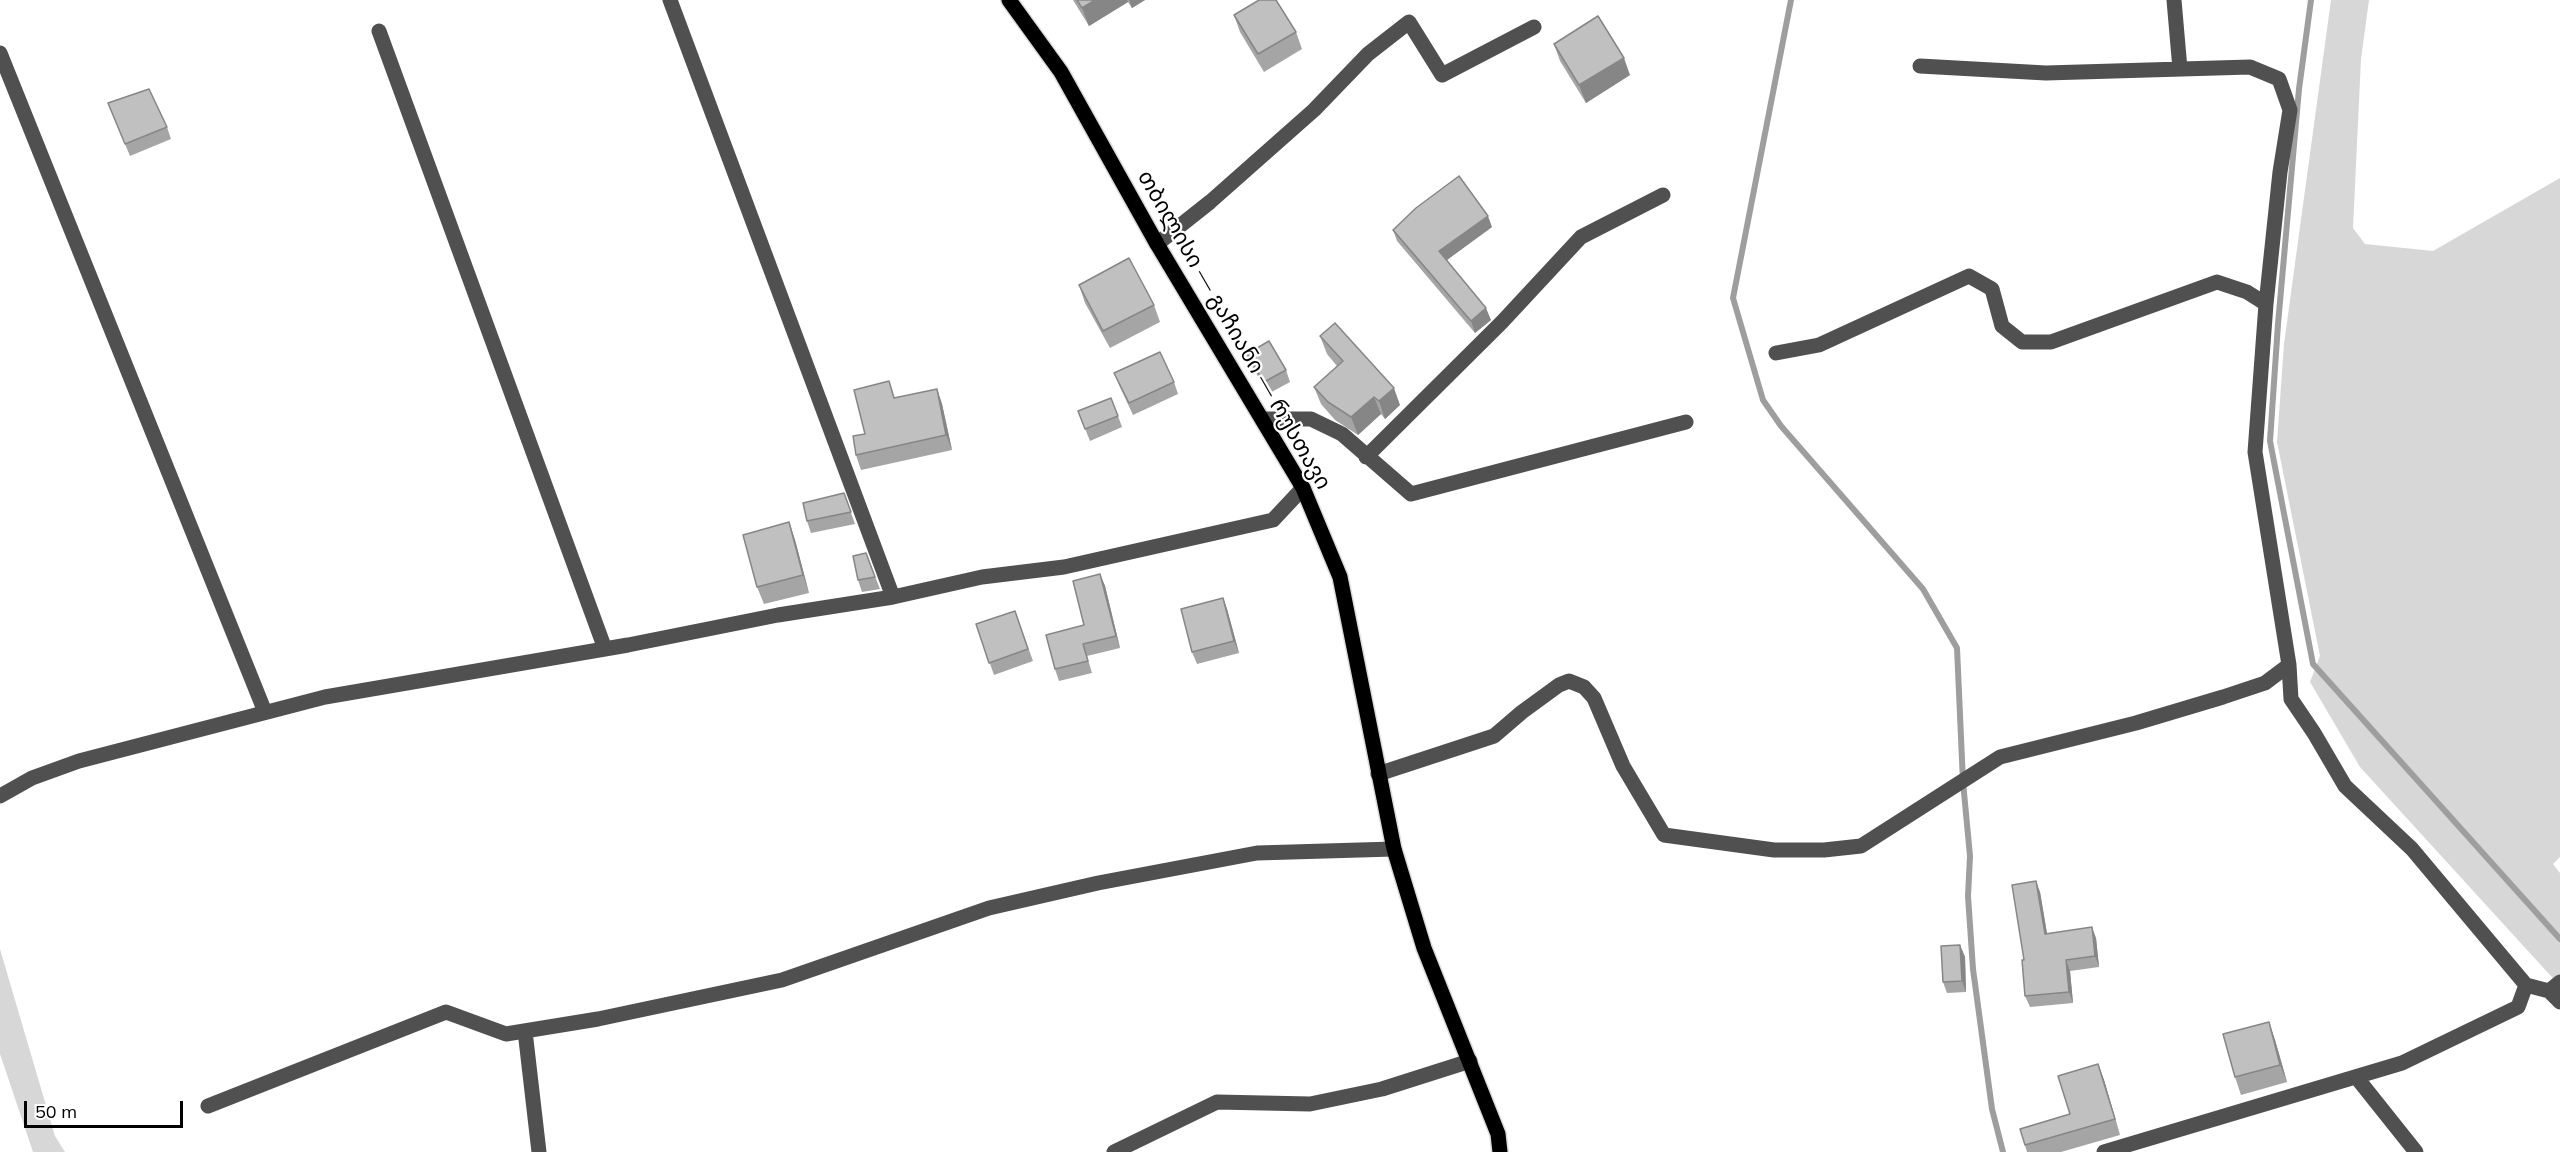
<!DOCTYPE html>
<meta charset="utf-8">
<style>
body{margin:0}
#map{position:relative;width:2560px;height:1152px;overflow:hidden;background:#fff;font-family:Mulish,sans-serif}
canvas{display:block}
.scale{position:absolute;left:24px;top:1101px;width:159px;height:27px;box-sizing:border-box;border:3px solid #000;border-top:0;padding-left:8px;font-size:18px;line-height:21px;white-space:nowrap;color:#000;-webkit-text-stroke:4px #fff;paint-order:stroke}
</style>
<div id="map">
<canvas width="2560" height="1152"></canvas>
<div class="scale">50 m</div>
</div>
<script>
const ctx = document.querySelector('canvas').getContext('2d');
ctx.lineJoin = 'round';
function paint(path, color) { ctx.fillStyle = color; ctx.fill(path, 'evenodd'); }
const toPath = rows => new Path2D(rows.map(r => 'M' + r).join(''));
function strokePath(path, color, width, dash) { ctx.strokeStyle = color; ctx.lineWidth = width; ctx.lineCap = dash ? 'butt' : 'round'; ctx.setLineDash(dash || []); ctx.stroke(path); }
function label(font, color, halo, rows, align = 'center') {
  ctx.font = font + ' Mulish,"Noto Sans Georgian",sans-serif'; ctx.lineWidth = 4.5; ctx.setLineDash([]); ctx.textBaseline = 'middle'; ctx.strokeStyle = halo; ctx.fillStyle = color; for (const [text, x, y, turn = 0] of rows) {
    ctx.save(); ctx.translate(x, y); ctx.rotate((+turn || 0) * Math.PI / 180); ctx.textAlign = isNaN(turn) ? turn : align; if (halo) ctx.strokeText(text, 0, 0); ctx.fillText(text, 0, 0); ctx.restore();
  }
}
const green = toPath([
 [2331,0,2369,0,2361,59,2353,228,2365,244,2433,251,2560,178,2560,857,2553,864,2560,873,2560,986,2360,767,2310,682,2320,656,2277,442,2284,344],
 [0,949,55,1136,65,1152,33,1152,0,1054]
]);
const stream = toPath([
 [1791,0,1733,298,1763,400,1781,426,1923,589,1957,648,1963,782,1970,856,1968,896,1973,969,1992,1109,2003,1152],
 [2311,0,2299,89,2278,324,2270,441,2313,664,2560,939]
]);
const minor = toPath([
 [670,0,893,597],
 [2174,0,2180,69],
 [379,31,605,649],
 [0,53,265,712],
 [1920,66,2046,73,2250,67,2279,79,2290,110,2280,172,2266,304,2255,452,2289,665,2291,699,2314,733,2345,786,2412,849,2526,985,2549,991,2560,982],
 [1157,244,1210,202,1314,110,1368,54,1409,22,1442,75,1534,27],
 [1776,353,1819,345,1969,276,1992,289,2002,326,2022,342,2051,342,2217,282,2247,292,2266,304],
 [1262,419,1311,419,1342,434,1411,494,1686,422],
 [1366,457,1502,322,1581,237,1663,195],
 [1378,774,1494,736,1522,712,1559,685,1569,681,1584,687,1594,698,1623,766,1664,835,1774,850,1824,850,1861,846,2000,757,2136,723,2223,697,2265,683,2289,665],
 [0,796,32,778,79,761,325,697,628,645,778,615,893,597,982,577,1064,567,1273,520,1303,488],
 [2549,991,2560,1002],
 [525,1031,539,1152],
 [2357,1078,2416,1152],
 [208,1106,446,1012,506,1034,598,1019,782,980,989,908,1098,883,1257,853,1394,849],
 [1114,1152,1217,1102,1310,1104,1382,1089,1470,1061],
 [2104,1152,2402,1063,2518,1007,2526,985]
]);
const major = toPath([
 [1009,0,1061,72,1157,244,1303,488,1340,577,1394,849,1424,948,1498,1134,1500,1152]
]);
const wall = toPath([
 [1073,0,1145,0,1132,8,1128,2,1089,26],
 [1234,15,1296,32,1302,49,1264,72,1240,32],
 [1554,44,1630,75,1586,103,1560,61],
 [108,103,167,127,171,139,130,156],
 [1492,227,1446,260,1491,320,1475,333,1397,241,1393,230],
 [1079,285,1154,305,1160,322,1110,348,1085,303],
 [1320,336,1400,405,1385,419,1381,414,1358,435,1335,420,1321,404,1314,387,1337,366,1327,354],
 [1247,354,1286,370,1290,382,1268,394,1252,366],
 [1114,373,1174,382,1178,394,1133,415,1119,385],
 [937,389,942,404,952,450,861,470,856,455,865,434,895,398],
 [1078,411,1118,416,1122,427,1090,441],
 [844,493,855,524,811,533,807,521],
 [789,522,795,540,809,593,764,604,757,587],
 [866,553,880,589,862,592,858,580],
 [1100,574,1105,586,1120,648,1087,656,1092,673,1059,681,1055,669,1084,625],
 [1223,598,1227,609,1239,653,1197,664,1192,652],
 [1015,611,1033,661,994,675,976,624],
 [2040,892,2047,934,2096,938,2099,967,2070,971,2073,1003,2030,1007,2025,996],
 [1960,945,1965,957,1966,992,1947,993,1943,982],
 [2269,1022,2275,1040,2287,1082,2241,1095,2235,1077],
 [2098,1064,2104,1080,2120,1135,2061,1152,2027,1152,2020,1129,2070,1114]
]);
const shadedWall = toPath([
 [1095,0,1127,0,1128,2,1089,26,1082,8],
 [1129,0,1145,0,1132,8],
 [1624,58,1630,75,1586,103,1579,85],
 [1488,216,1492,227,1443,263,1439,251],
 [1486,308,1491,320,1475,333,1471,321],
 [1394,388,1400,405,1385,419,1379,401],
 [937,389,942,404,952,450,946,435],
 [1374,397,1381,414,1358,435,1351,417],
 [789,522,795,540,809,593,803,575],
 [1100,574,1105,586,1120,648,1116,636],
 [1223,598,1227,609,1239,653,1234,641],
 [2036,881,2040,892,2049,945,2045,934],
 [2092,927,2096,938,2099,967,2095,956],
 [1960,945,1965,957,1966,992,1962,981],
 [2066,960,2070,971,2073,1003,2069,992],
 [2269,1022,2275,1040,2287,1082,2280,1065],
 [2098,1064,2104,1080,2120,1135,2115,1119]
]);
const building = toPath([
 [1077,0,1095,0,1082,8,1077,0],
 [1259,0,1276,0,1296,32,1258,54,1234,15,1259,0],
 [1598,16,1624,58,1579,85,1554,44,1598,16],
 [149,89,167,127,125,144,108,103,149,89],
 [1459,176,1488,216,1439,251,1486,308,1471,321,1393,230,1416,208,1459,176],
 [1129,258,1154,305,1103,331,1079,285,1129,258],
 [1335,323,1394,388,1379,401,1374,397,1351,417,1328,402,1314,387,1343,361,1320,336,1335,323],
 [1269,341,1286,370,1264,382,1247,354,1269,341],
 [1160,352,1174,382,1129,403,1114,373,1160,352],
 [889,381,894,398,937,389,946,435,856,455,853,436,865,434,854,390,889,381],
 [1111,398,1118,416,1085,429,1078,411,1111,398],
 [844,493,851,512,807,521,803,503,844,493],
 [789,522,803,575,757,587,743,535,789,522],
 [866,553,875,577,858,580,853,556,866,553],
 [1100,574,1116,636,1083,644,1088,661,1055,669,1046,635,1084,625,1073,581,1100,574],
 [1223,598,1234,641,1192,652,1181,609,1223,598],
 [1015,611,1028,649,989,663,976,624,1015,611],
 [2036,881,2045,934,2092,927,2095,956,2066,960,2069,992,2025,996,2022,960,2024,960,2012,885,2036,881],
 [1960,945,1962,981,1943,982,1941,946,1960,945],
 [2269,1022,2280,1065,2235,1077,2223,1034,2269,1022],
 [2098,1064,2115,1119,2025,1145,2020,1129,2070,1114,2058,1076,2098,1064]
]);
const streetNames = [
 ["თბილისი — გაჩიანი — რუსთავი",1234,330,60]
];
paint(green, '#d7d7d7');
strokePath(stream, '#9e9e9e', 6);
strokePath(major, '#dbdbdb', 18);
strokePath(minor, '#505050', 15);
strokePath(major, '#000', 15);
paint(wall, '#a5a5a5');
paint(shadedWall, '#868686');
paint(building, '#c0c0c0');
strokePath(building, '#868686', 1.5);
label('22px', '#000', '#fff', streetNames);
</script>
